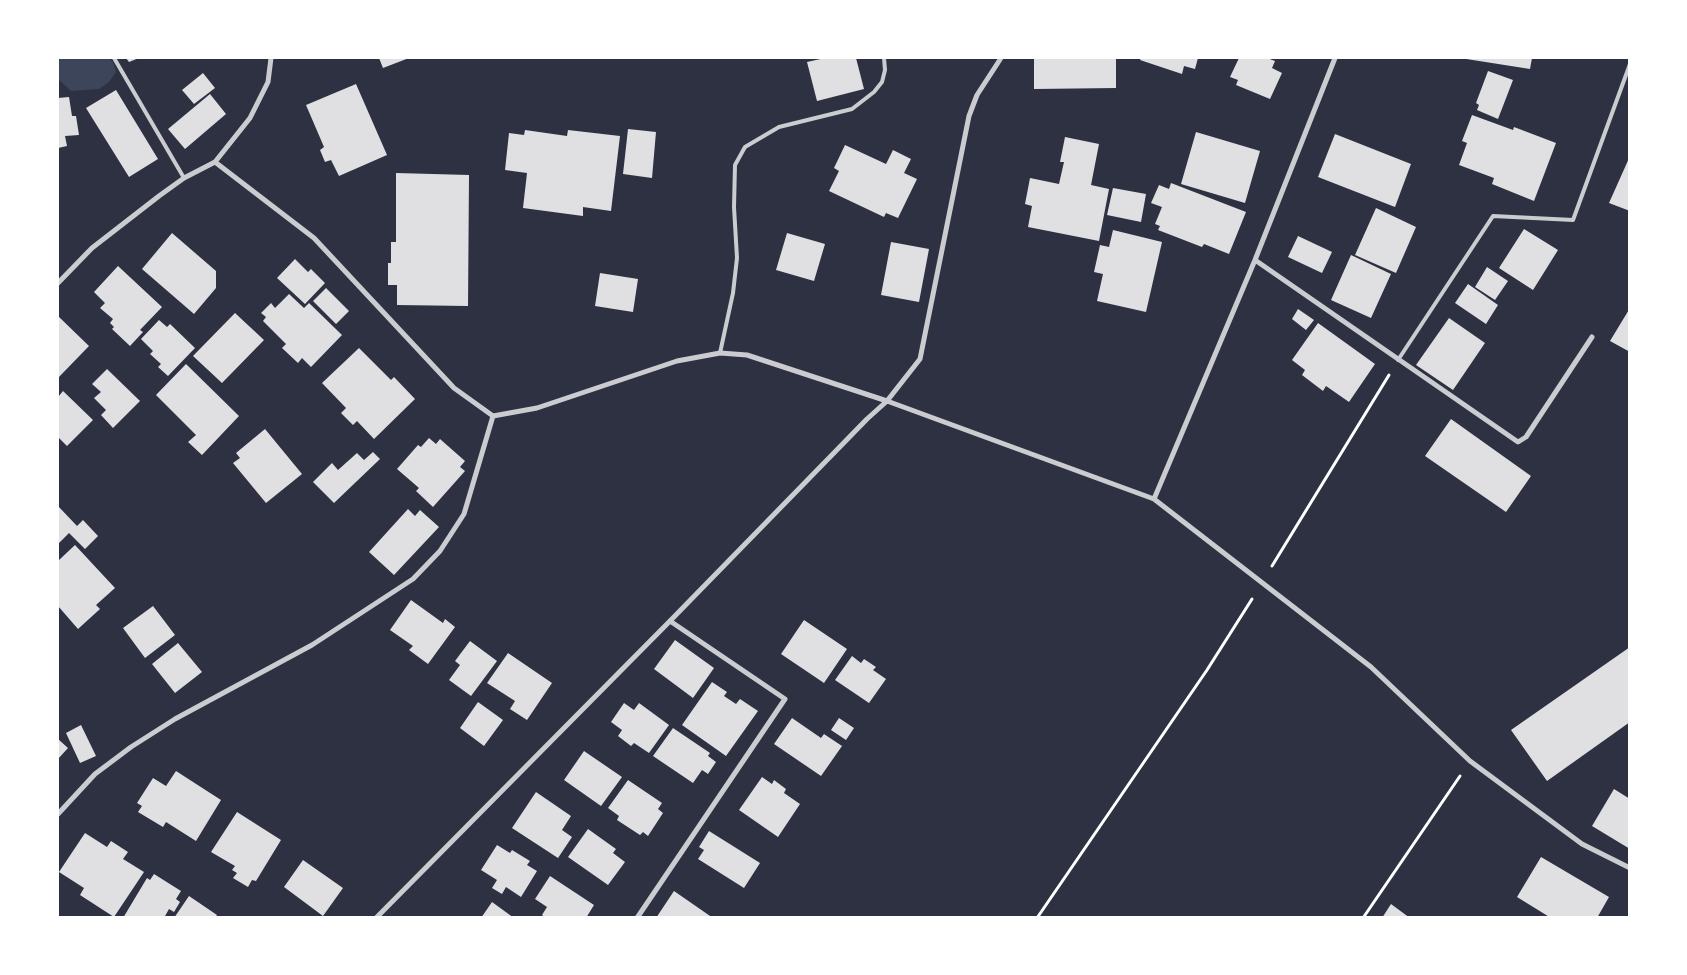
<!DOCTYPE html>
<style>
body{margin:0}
#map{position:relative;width:1687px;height:975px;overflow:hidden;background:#2d3142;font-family:"Space Grotesk",sans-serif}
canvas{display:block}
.frame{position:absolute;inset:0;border:59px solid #fff;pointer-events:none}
</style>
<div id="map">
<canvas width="1687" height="975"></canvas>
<div class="frame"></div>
</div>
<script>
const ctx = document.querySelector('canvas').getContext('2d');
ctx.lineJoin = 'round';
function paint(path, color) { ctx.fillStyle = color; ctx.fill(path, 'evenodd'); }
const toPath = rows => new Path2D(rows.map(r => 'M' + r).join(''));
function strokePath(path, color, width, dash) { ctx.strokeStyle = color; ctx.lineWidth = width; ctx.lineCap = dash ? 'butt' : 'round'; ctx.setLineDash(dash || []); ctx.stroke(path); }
const green = toPath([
 [58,58,109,58,113,62,116,72,109,82,99,89,71,91,58,79]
]);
const building = toPath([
 [126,58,139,58,129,62],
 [379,58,409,58,383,68],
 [825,58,856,58,864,89,817,101,807,62],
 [1034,58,1116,58,1116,88,1034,89],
 [1141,58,1198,58,1195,69,1184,66,1182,74,1140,60],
 [1239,58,1267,58,1275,61,1272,68,1282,73,1270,99,1236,85,1238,80,1230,77],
 [1460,58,1532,58,1530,69],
 [1488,71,1513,80,1498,119,1477,110,1479,105,1476,103],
 [203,73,215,88,194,104,182,90],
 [356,84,387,155,339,176,331,160,325,162,320,150,324,147,306,105],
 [116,90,158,159,129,177,86,108],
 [210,94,226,114,185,149,168,129],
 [69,97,72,116,76,116,79,135,65,136,67,146,58,148,58,98],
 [1472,115,1513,130,1514,127,1556,143,1534,201,1492,184,1494,178,1459,165,1467,143,1462,141],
 [628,129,656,132,652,178,623,174],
 [525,130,567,136,568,130,620,136,611,211,583,207,583,216,523,208,527,173,505,170,509,133,524,135],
 [1196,132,1260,151,1245,203,1181,184],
 [1335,134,1411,164,1395,207,1318,177],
 [1065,137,1099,144,1091,185,1109,189,1099,241,1028,227,1032,206,1025,204,1030,178,1059,184,1064,162,1060,162],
 [845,145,886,164,893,150,911,159,904,173,917,179,898,218,886,213,884,217,829,191,839,171,834,168],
 [1630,156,1630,211,1609,203],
 [396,173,469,175,468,306,397,305,397,285,388,285,388,263,391,263,391,242,396,242],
 [1171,183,1246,212,1229,254,1204,244,1202,247,1158,230,1160,226,1155,224,1162,207,1151,203,1159,185,1169,189],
 [1113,188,1146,194,1141,222,1107,215],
 [1376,208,1416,227,1396,273,1355,255],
 [1524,229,1558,250,1533,290,1499,268],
 [1113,230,1162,242,1146,312,1097,301,1103,274,1094,272,1100,245,1109,247],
 [172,233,216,271,216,288,194,314,142,269],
 [787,233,825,244,814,281,776,270],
 [1298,236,1332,252,1322,273,1288,257],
 [891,242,929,249,919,302,881,295],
 [1351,255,1391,274,1371,318,1331,300],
 [295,259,308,272,311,269,325,283,305,304,277,278],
 [118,266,162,307,140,330,143,332,130,346,112,329,114,327,110,323,113,319,100,308,105,303,94,292],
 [1487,267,1508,281,1495,300,1475,287],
 [600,273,638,279,633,312,595,306],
 [1468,284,1498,305,1486,324,1455,303],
 [326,288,349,311,336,324,313,301],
 [289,294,304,308,309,303,342,335,311,367,302,358,298,363,282,348,286,344,263,321,266,317,261,313,271,303,275,308],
 [1630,308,1630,352,1610,341],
 [1298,309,1314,320,1306,330,1292,319],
 [235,313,264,340,222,383,193,356],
 [58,316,89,346,58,378],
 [1449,318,1485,343,1453,390,1416,365],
 [159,320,167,327,170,324,195,348,168,376,158,367,161,364,150,354,153,351,141,339],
 [1318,323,1375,364,1349,402,1326,386,1323,391,1302,375,1305,370,1292,360],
 [359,348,391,380,394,377,415,399,374,439,357,421,353,425,341,413,346,408,322,383],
 [186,364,239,416,202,455,188,442,196,435,156,395],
 [107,369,140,401,113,428,101,415,106,410,94,398,101,392,92,384],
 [63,391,93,420,67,446,58,437,58,397],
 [1451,419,1531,476,1506,512,1425,456],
 [265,429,302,474,266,503,233,463,240,458,236,453],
 [429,438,436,444,440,439,465,461,460,467,465,471,433,507,416,491,419,488,397,469,418,445,421,447],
 [373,452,380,459,334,503,313,482,332,463,338,470,357,453,364,460],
 [58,506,77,526,83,520,98,536,85,549,69,533,58,544],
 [408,509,415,516,420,510,439,527,394,575,369,552],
 [75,545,115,588,96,605,100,609,78,629,58,606,58,561],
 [411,600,443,623,445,619,455,627,428,664,409,650,413,646,390,630],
 [153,606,175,635,145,658,123,628],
 [804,620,847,649,824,683,781,654],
 [675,640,714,668,693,698,654,669],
 [470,641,497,661,471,696,449,680,460,665,455,661],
 [178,643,202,672,175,693,152,664],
 [1630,647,1630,722,1547,781,1511,730],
 [508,653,552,683,527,720,510,709,515,701,487,683],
 [852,656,861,663,864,659,876,667,873,670,886,679,869,703,835,680],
 [712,682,727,692,724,696,736,704,740,699,758,711,726,756,682,725],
 [478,702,503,720,484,746,460,728],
 [624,703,634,710,639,703,669,725,649,753,634,743,631,746,618,736,622,730,611,722],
 [792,718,821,738,824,734,842,746,821,776,774,744],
 [839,718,854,728,846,740,831,730],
 [81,725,96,756,80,763,66,733],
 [673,728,710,753,708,756,716,762,708,774,702,770,693,783,653,756],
 [58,739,68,748,58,759],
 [584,751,622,777,601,806,564,780],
 [176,771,221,800,196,841,166,822,163,827,138,812,142,806,137,803,153,778,166,786],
 [762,777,772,784,774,780,786,789,784,793,800,804,778,837,739,810],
 [628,780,662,803,658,809,663,813,648,836,643,832,640,835,617,820,619,816,608,808],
 [1614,789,1630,799,1630,849,1592,826],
 [536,792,571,816,562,830,572,837,558,858,512,828],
 [237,812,281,840,256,881,252,880,248,887,233,878,237,873,232,870,235,866,211,852],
 [588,829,616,849,613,853,625,862,608,885,568,857],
 [709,831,760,863,744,888,698,859,704,850,699,847],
 [85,833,107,847,111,841,128,852,123,859,144,872,114,917,80,895,84,888,59,872],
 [497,845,510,853,512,850,530,861,527,865,537,871,521,897,506,887,502,894,492,888,497,880,481,870],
 [1541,857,1609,897,1597,918,1551,918,1517,897],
 [303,860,343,888,323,916,284,887],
 [154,874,181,891,176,899,180,902,174,912,169,909,164,918,123,918,147,878,150,880],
 [550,876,594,905,586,918,546,918,542,915,547,907,535,899],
 [674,891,713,918,656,918],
 [189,896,217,915,215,918,174,918],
 [492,902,514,918,481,918],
 [1391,904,1410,918,1382,918]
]);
const path = toPath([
 [1272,566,1389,375],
 [1037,918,1207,670,1252,599],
 [1363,918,1460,776]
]);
const service = toPath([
 [114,58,184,178],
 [720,353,733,293,737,258,734,207,735,165,745,147,779,127,852,109,874,92,882,82,885,70,884,58],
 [1398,360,1493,216,1573,220,1630,64]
]);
const minor = toPath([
 [215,162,314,238,454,388,493,416,537,408,677,361,720,353,747,355,887,401,1154,499,1371,667,1470,761,1582,844,1630,868],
 [1255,260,1518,442,1526,437,1592,337],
 [58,283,92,248,159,196,184,178,215,162,250,118,268,82,271,58],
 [1154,499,1255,260,1335,58],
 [58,814,95,774,131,747,175,719,312,645,413,579,440,551,464,514,493,416],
 [376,918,670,621,867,419,887,401,920,359,969,116,977,95,1001,58],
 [637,918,785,699,670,621]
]);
paint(green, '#3c4559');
paint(building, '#e0e0e3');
strokePath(path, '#fff', 3);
strokePath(service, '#caccd0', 4);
strokePath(minor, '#caccd0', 5);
</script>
